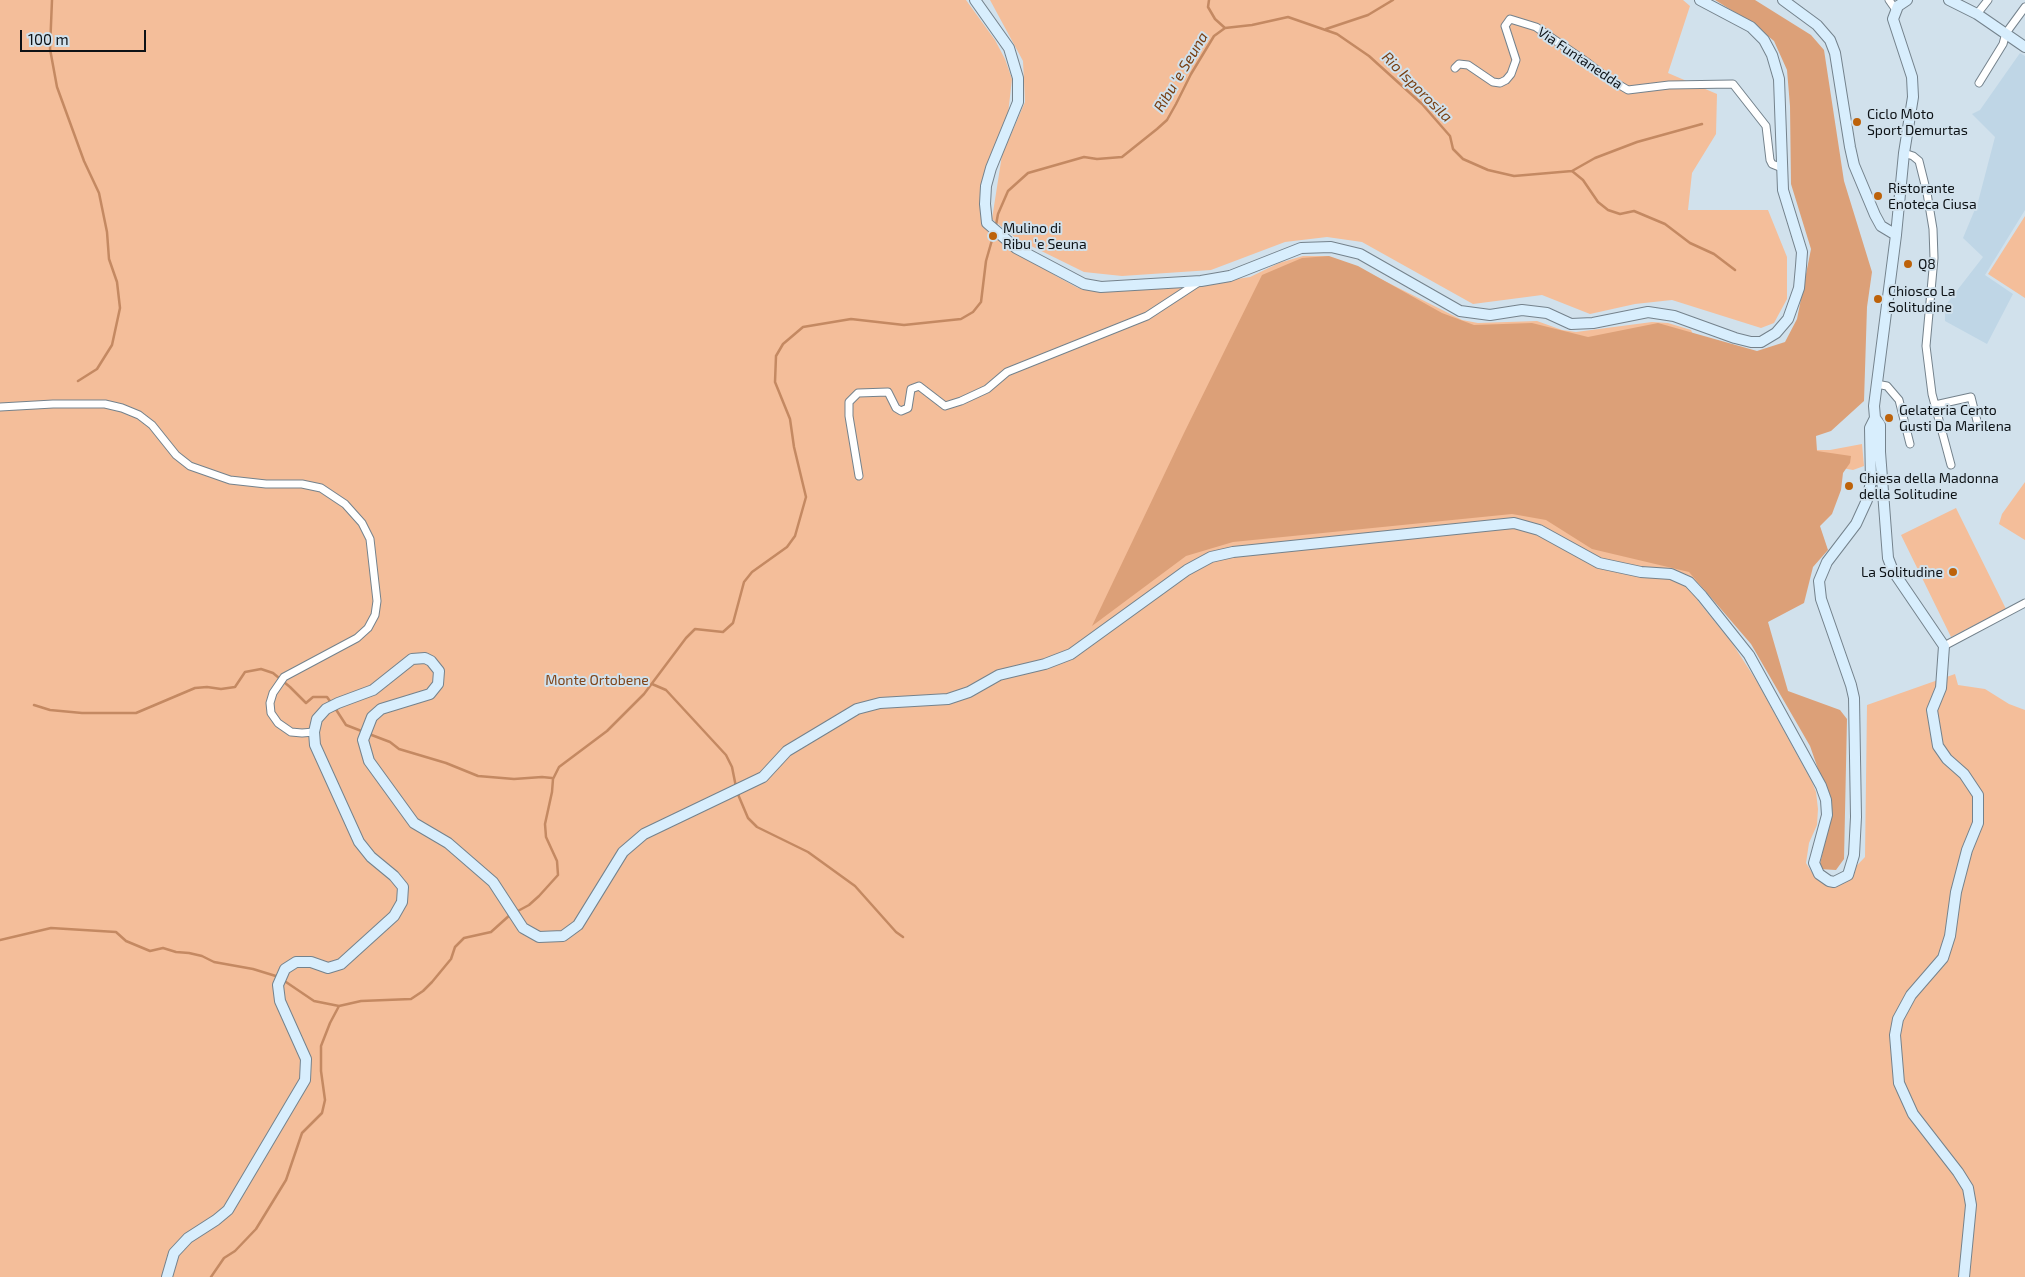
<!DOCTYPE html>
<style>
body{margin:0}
#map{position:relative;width:2025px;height:1277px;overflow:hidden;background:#d1e1ec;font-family:"Exo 2",sans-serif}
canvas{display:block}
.scale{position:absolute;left:20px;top:30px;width:126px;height:22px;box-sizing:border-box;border:2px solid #0d1216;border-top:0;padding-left:6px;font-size:15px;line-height:18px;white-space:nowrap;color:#0d1216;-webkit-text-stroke:4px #d1e1ec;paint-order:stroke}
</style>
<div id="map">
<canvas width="2025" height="1277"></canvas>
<div class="scale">100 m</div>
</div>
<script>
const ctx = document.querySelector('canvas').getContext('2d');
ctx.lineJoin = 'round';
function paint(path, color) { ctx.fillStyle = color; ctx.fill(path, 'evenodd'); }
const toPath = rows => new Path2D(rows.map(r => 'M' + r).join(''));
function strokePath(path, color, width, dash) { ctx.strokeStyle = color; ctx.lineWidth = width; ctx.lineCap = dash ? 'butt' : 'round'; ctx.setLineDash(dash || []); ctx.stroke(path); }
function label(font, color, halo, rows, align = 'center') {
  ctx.font = font + ' "Exo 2",sans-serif'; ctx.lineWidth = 4; ctx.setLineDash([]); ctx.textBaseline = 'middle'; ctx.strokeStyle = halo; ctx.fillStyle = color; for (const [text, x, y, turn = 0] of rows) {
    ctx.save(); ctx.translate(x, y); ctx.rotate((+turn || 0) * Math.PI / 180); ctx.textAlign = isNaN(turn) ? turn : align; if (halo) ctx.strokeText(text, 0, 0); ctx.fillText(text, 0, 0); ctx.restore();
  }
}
const built = toPath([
 [2020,53,2025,56,2025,210,1985,275,2013,294,1987,344,1945,321,1945,306,1983,257,1963,238,1978,202,1995,137,1972,114,1980,110]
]);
const green = toPath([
 [0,0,966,0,995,40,1005,59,1012,79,1008,114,985,171,980,197,981,216,989,227,1030,259,1056,276,1078,288,1096,291,1191,286,1250,277,1279,263,1303,256,1327,256,1353,265,1462,320,1478,323,1537,321,1562,330,1576,332,1652,322,1668,323,1691,330,1713,378,1814,450,1830,450,1862,444,1864,466,1853,470,1842,468,1719,552,1698,601,1732,643,1756,680,1812,782,1816,792,1818,809,1817,825,1809,843,1806,863,1814,876,1820,881,1839,884,1865,857,1867,705,1955,674,1958,685,1985,689,2009,704,2025,710,2025,1277,0,1277],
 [990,0,1683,0,1690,6,1668,73,1717,94,1716,134,1692,173,1688,210,1768,210,1787,257,1787,299,1774,323,1761,328,1672,300,1635,304,1590,314,1542,295,1473,304,1362,242,1327,237,1285,242,1211,270,1122,276,1084,272,1017,239,992,219,1002,155,1025,102,1023,61],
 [2025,216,2025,298,1988,274],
 [2025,482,2025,540,1999,524,2002,514],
 [1956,508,2006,609,1951,637,1901,535]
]);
const forest = toPath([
 [1715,0,1755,0,1811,35,1824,50,1844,181,1872,272,1867,307,1864,401,1831,431,1816,436,1817,451,1851,456,1850,463,1843,473,1841,490,1832,514,1820,526,1828,550,1813,567,1804,603,1768,622,1788,691,1840,710,1847,719,1844,859,1836,870,1819,869,1832,809,1810,746,1751,644,1689,572,1592,549,1546,520,1512,514,1233,542,1186,556,1092,626,1184,433,1262,275,1302,258,1329,256,1358,266,1442,313,1474,325,1532,323,1588,337,1658,323,1757,351,1785,342,1797,319,1811,249,1791,184,1790,106,1787,70,1774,41,1752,23]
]);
const stream = toPath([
 [52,0,50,49,57,87,84,161,99,193,107,232,109,259,117,282,120,308,112,345,97,369,78,381],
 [1209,0,1208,7,1215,19,1225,28,1252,25,1288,17,1337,34,1369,56,1422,104,1450,136,1453,149,1463,159,1488,170,1514,176,1572,171,1595,158,1637,142,1702,124],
 [1326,29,1368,15,1393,0],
 [1572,171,1583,180,1598,202,1608,210,1620,214,1634,211,1665,224,1690,243,1714,254,1735,270],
 [996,225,998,214,1008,191,1028,173,1084,157,1097,159,1122,157,1157,129,1167,120,1176,104,1191,74,1214,36,1225,28],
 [652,684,666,690,726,755,732,767,736,787],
 [34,705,50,710,82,713,136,713,195,688,207,687,221,689,235,687,245,672,261,669,273,673,290,687,306,703,313,697,327,697,332,704],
 [335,708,346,725,364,732],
 [369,734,390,742,399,749,446,763,478,776,514,779,542,777,552,778],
 [737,792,748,818,757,827,808,852,855,886,896,932,903,937],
 [516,912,529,905,539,896,558,875,557,861,546,837,545,824,552,792,553,779,559,767,607,731,644,694,686,638,695,629,723,632,733,623,744,582,752,572,787,547,795,536,806,497,794,447,790,419,775,382,776,356,783,344,803,327,851,319,904,325,961,319,973,312,981,302,986,261,994,233],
 [0,940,51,928,116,932,126,941,150,951,163,948,176,952,189,953,202,956,214,962,253,969,279,977],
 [283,980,314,1001,339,1006],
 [211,1277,224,1258,235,1251,256,1229,286,1180,302,1133,322,1113,325,1100,321,1071,321,1046,330,1023,339,1006,361,1001,411,999,423,991,432,982,451,959,455,947,464,938,491,932,511,914]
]);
const street = toPath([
 [1889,0,1896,10],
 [1977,14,1988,0],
 [1455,68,1459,64,1468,65,1493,82,1500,83,1506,80,1511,74,1516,60,1505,26,1510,19,1536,27,1588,63,1606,77,1628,90,1669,85,1733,84,1766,126,1770,160,1772,164,1782,168],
 [1979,83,2003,44,2006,33,2025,7],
 [1904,153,1913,156,1919,161,1927,193,1933,229,1934,258,1926,346,1932,394,1951,465],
 [1876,384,1887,386,1899,400,1910,444],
 [1935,405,1971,397,1977,421],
 [0,407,53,404,105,404,122,408,139,415,152,425,176,455,190,466,230,480,266,484,302,484,321,488,345,504,362,523,370,539,377,601,375,615,368,628,357,638,284,677,273,693,270,703,271,713,278,723,291,732,302,733,314,732],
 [859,476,849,416,849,402,858,393,888,392,896,408,901,411,908,408,911,389,919,386,945,406,961,401,987,389,1007,372,1147,316,1199,282],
 [1944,646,2025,603]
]);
const secondary = toPath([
 [975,0,1009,48,1018,78,1018,102,991,168,986,186,985,204,987,223,1016,248,1084,284,1101,287,1201,281,1230,276,1301,248,1331,247,1360,254,1460,311,1490,315,1522,310,1547,313,1571,324,1593,323,1648,312,1674,316,1735,338,1751,342,1761,342,1776,333,1788,319,1799,288,1801,266,1802,252,1783,190,1779,79,1772,55,1764,40,1751,27,1700,0],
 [1783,0,1817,25,1830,40,1835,53,1850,147,1854,165,1875,215,1881,226,1896,235],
 [1907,0,1898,6,1893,19,1912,77,1913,97,1904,153,1896,235,1874,406,1875,418,1880,425,1880,452,1888,558,1893,571,1944,646,1941,688,1932,710,1938,746,1947,759,1964,774,1978,795,1978,823,1967,850,1956,892,1950,936,1943,958,1911,995,1898,1019,1895,1035,1899,1083,1913,1114,1958,1172,1968,1188,1971,1205,1964,1277],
 [1949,0,1977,14,2025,47],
 [167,1277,174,1253,188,1238,216,1220,228,1210,305,1080,306,1059,280,1001,278,985,285,969,296,962,311,962,328,968,341,964,394,916,402,902,403,887,394,876,371,857,359,842,315,745,314,732,317,719,326,709,338,703,373,690,412,659,425,658,431,661,439,671,438,684,430,694,381,709,372,717,363,740,369,761,414,823,448,843,493,882,523,928,539,937,563,936,578,925,623,852,644,834,763,777,787,751,857,709,880,703,948,699,969,692,999,675,1045,664,1071,654,1187,570,1211,557,1233,552,1514,523,1539,530,1599,563,1641,572,1671,574,1689,582,1702,596,1749,655,1821,786,1826,800,1827,815,1814,863,1819,874,1829,881,1834,882,1848,875,1854,855,1856,817,1854,698,1851,685,1821,599,1819,581,1827,562,1856,524,1867,500,1871,482,1870,428,1875,418]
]);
const markers = [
 [1857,122,5,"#bd620a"],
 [1878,196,5,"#bd620a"],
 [993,236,5,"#bd620a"],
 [1908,264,5,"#bd620a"],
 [1878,299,5,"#bd620a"],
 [1889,418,5,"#bd620a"],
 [1849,486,5,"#bd620a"],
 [1953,572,5,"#bd620a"]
];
const streetNames = [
 ["Via Funtanedda",1580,58,34]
];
const poiNames = [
 ["Ciclo Moto",1867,114],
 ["Sport Demurtas",1867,130],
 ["Ristorante",1888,188],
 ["Enoteca Ciusa",1888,204],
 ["Mulino di",1003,228],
 ["Ribu 'e Seuna",1003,244],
 ["Q8",1918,264],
 ["Chiosco La",1888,291],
 ["Solitudine",1888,307],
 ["Gelateria Cento",1899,410],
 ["Gusti Da Marilena",1899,426],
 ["Chiesa della Madonna",1859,478],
 ["della Solitudine",1859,494],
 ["La Solitudine",1943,572,"right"]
];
const parkNames = [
 ["Monte Ortobene",597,680]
];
const waterNames = [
 ["Ribu 'e Seuna",1181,72,-59],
 ["Rio Isporosila",1417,87,45]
];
paint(built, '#bfd6e6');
paint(green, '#f4be9a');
paint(forest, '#dca078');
strokePath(stream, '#c48962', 2.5);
strokePath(street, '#74828c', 9);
strokePath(secondary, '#74828c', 12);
strokePath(street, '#fff', 7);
strokePath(secondary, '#d8eefd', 10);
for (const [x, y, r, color] of markers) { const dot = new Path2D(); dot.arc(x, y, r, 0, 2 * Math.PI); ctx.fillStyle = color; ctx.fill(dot); strokePath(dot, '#d1e1ec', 2); }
label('14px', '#0d1216', '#d1e1ec', streetNames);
label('14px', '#0d1216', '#d1e1ec', poiNames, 'left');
label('14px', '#7f461b', '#d1e1ec', parkNames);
label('italic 15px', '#773f12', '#d1e1ec', waterNames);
</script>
